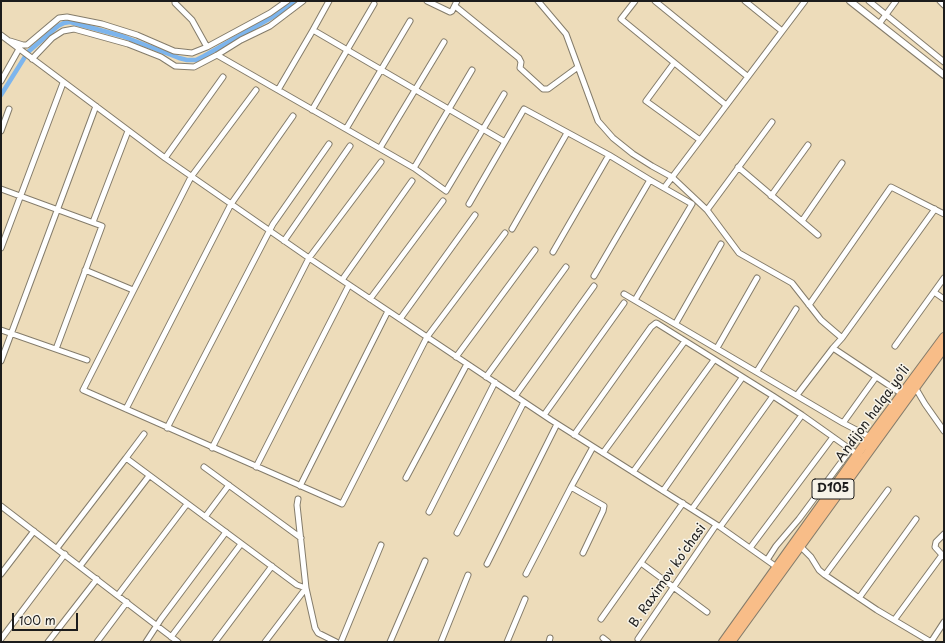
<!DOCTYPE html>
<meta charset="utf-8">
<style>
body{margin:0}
#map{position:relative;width:945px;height:643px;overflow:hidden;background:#eddcba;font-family:"Playpen Sans",sans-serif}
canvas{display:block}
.frame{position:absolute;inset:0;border:2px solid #1c1c1c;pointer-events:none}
.scale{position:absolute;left:12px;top:613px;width:66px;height:18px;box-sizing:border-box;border:2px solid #1c1c1c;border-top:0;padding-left:5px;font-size:12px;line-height:14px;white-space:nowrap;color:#1c1c1c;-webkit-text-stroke:3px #f7f3e8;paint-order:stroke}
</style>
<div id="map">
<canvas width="945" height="643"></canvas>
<div class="frame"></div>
<div class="scale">100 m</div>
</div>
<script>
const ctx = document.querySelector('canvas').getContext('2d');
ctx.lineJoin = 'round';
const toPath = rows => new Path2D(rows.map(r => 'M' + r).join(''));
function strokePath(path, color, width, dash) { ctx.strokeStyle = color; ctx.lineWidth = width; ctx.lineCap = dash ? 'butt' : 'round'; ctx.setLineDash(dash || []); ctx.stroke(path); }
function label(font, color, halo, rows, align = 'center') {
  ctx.font = font + ' "Playpen Sans",sans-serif'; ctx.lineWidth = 3; ctx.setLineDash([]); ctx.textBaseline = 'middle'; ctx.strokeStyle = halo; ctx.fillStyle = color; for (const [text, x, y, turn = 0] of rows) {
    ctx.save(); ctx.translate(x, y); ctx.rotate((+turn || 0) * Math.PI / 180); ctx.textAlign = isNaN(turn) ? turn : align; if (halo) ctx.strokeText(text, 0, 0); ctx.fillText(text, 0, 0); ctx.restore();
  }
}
const canal = toPath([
 [1,95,28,52,58,26,64,23,70,22,122,36,179,58,187,60,196,60,204,56,276,15,295,1]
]);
const minor = toPath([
 [427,1,450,12,452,11,457,1],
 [538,1,566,34,598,121,613,138,633,154,652,166,672,177,707,210,739,253,792,283,821,320,842,338,833,348,797,395],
 [635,1,621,19,726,105],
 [655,1,747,76],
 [745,1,782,31],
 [869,1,944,62],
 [940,1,944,5],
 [455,6,519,58,521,62,520,68,543,89,548,89,578,67],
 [879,24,896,1],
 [313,30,329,1],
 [1,35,165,158,309,258,551,420,720,527,778,568],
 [10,41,23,45,27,45,59,18,67,17,102,24,137,35,174,51,192,53,207,47,192,20,175,3,175,1],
 [207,47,270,13,287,1],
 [217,55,414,168,446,191,504,94],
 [32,59,52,38,63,31,74,29,128,44,161,57,175,66,194,67,217,55,241,40,270,26,303,1],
 [674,63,646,101,700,140],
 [1,81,19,49],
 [256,90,191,177,83,390,342,504,427,337,505,233],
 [278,90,313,30,505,142],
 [312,110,374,4],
 [346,129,410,21],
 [1,131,9,109],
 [380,148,444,42],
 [165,158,223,77],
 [738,167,818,235],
 [414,168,472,70],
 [664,188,805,1],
 [1,189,102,226,56,349],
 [771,196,808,145],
 [469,204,524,109,609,155,650,180],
 [707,210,772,122],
 [802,221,842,163],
 [93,222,128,131],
 [512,229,567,133],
 [284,241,350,146],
 [1,248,63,83],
 [553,252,609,155],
 [85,270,133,290],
 [594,276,650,180,692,204,635,300],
 [342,280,412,181],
 [934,292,944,299],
 [624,294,843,423,870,437],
 [370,299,443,201],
 [809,305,891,187,944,214],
 [400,319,475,215],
 [676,323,721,244],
 [1,330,87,360],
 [842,338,935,209],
 [895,346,944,278],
 [717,348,757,278],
 [833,348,902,394],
 [456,357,535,250],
 [1,361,96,106],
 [757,371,796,309],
 [486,377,566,267],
 [915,387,925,404,944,431],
 [515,396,594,286],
 [126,409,231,204,293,116],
 [544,415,624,303],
 [843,423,876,377],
 [167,428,273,224,329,144],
 [574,435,651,327,656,323,658,324,773,396],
 [212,448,309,258,381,162],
 [603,453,685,341],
 [126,458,144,434],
 [204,467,301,538],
 [256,467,349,285],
 [633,472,714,360],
 [406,478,467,364],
 [300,486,388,311],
 [571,487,604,506,603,511,583,553],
 [663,491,742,378],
 [1,506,178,642],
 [692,509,773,396,802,415,857,454],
 [429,512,495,382],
 [205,517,229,485],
 [720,527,802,415],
 [457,533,524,402],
 [944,534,936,542,935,547,944,557],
 [800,546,811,557,819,570,825,575,877,610,931,642],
 [57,548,126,458,297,585,306,588,315,628,318,633,336,642],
 [750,548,833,437],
 [767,560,776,546,799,519,851,449],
 [641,563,707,612],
 [487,564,557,424],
 [80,566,149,476],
 [1,574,34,531],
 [526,574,571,487,593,447],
 [825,575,888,490],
 [118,595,187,504],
 [859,598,916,519],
 [601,619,683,503],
 [895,619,942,555],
 [171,637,241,544],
 [603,638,608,642],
 [1,639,65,554],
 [638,639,716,525],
 [48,642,97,579],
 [97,642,127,602],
 [146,642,161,619,226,532],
 [215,642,272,566],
 [265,642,306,588,297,505,298,499],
 [341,642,381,545],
 [390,642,425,561],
 [441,642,468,575],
 [507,642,525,599],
 [549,642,550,638],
 [931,642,944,622]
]);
const tertiary = toPath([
 [850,1,944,75]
]);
const trunk = toPath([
 [723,642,861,449,944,337],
 [731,642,944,348]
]);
const shields = [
 [833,489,42]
];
const shieldNames = [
 ["D105",833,489]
];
const streetNames = [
 ["Andijon halqa yo‘li",873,414,-54],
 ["B. Raximov koʻchasi",668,576,-55]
];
strokePath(canal, '#7db5ed', 4.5);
strokePath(minor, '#847c6b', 7);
strokePath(tertiary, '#847c6b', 8);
strokePath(trunk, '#847c6b', 10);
strokePath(minor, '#fff', 5);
strokePath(tertiary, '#fff', 6);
strokePath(trunk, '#f8bd88', 8);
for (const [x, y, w] of shields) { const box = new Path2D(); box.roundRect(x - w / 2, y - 10, w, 20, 3); ctx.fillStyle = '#f7f3e8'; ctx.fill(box); strokePath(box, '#1c1c1c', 1); }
label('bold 12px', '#1c1c1c', null, shieldNames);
label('13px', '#1c1c1c', '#f7f3e8', streetNames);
</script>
